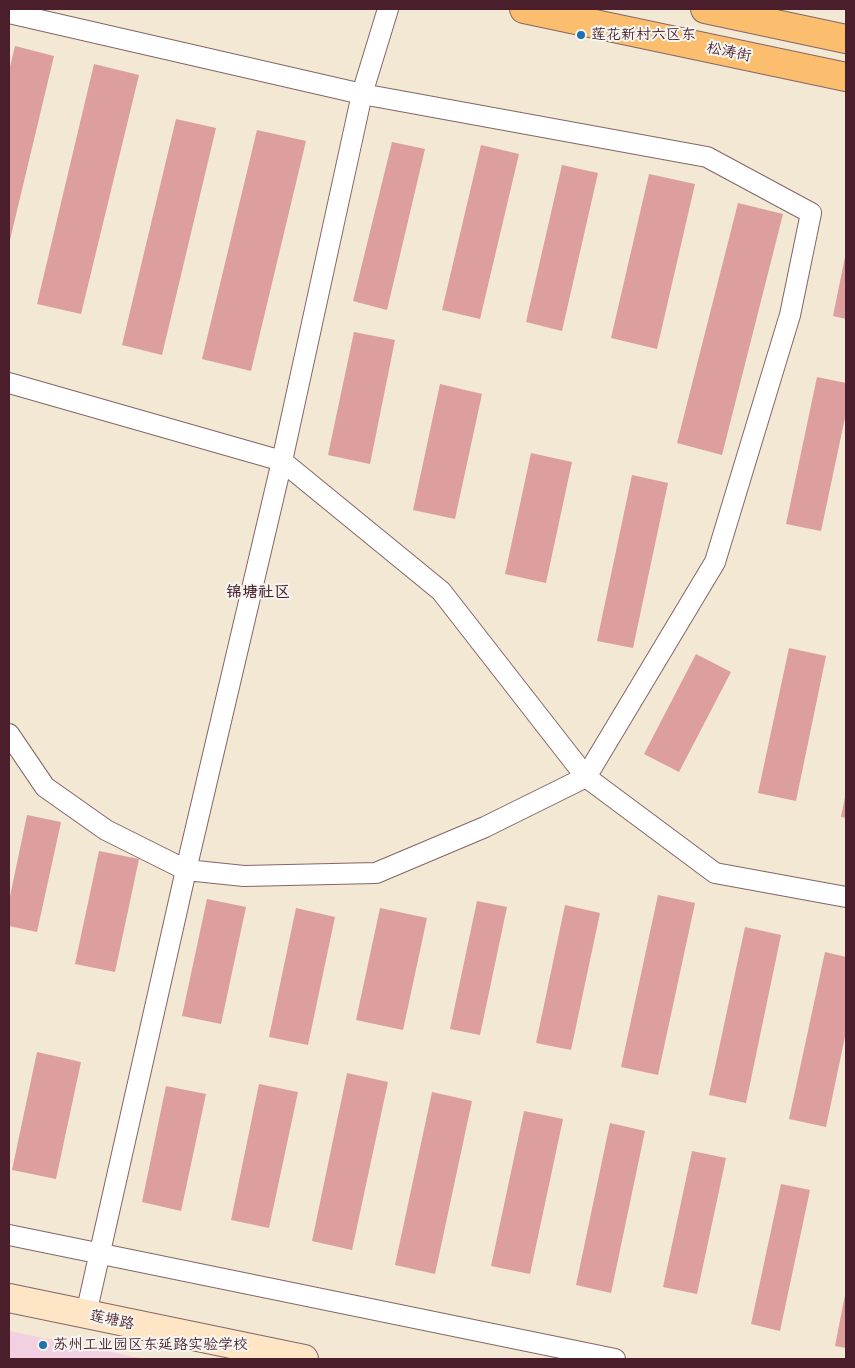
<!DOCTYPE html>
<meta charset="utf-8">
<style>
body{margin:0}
#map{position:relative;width:855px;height:1368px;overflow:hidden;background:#f2e8d4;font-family:"Comic Neue",sans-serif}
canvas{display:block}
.frame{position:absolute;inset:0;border:10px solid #4a1f2b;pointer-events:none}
</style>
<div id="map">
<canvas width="855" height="1368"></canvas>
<div class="frame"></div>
</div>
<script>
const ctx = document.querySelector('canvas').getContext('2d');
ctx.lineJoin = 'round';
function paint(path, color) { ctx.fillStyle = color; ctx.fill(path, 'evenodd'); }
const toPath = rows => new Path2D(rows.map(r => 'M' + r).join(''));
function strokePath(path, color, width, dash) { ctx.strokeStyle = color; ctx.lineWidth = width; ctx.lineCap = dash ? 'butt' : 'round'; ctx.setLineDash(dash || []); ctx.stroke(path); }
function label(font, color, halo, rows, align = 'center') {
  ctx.font = font + ' "Comic Neue","LXGW WenKai TC",sans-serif'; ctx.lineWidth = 4; ctx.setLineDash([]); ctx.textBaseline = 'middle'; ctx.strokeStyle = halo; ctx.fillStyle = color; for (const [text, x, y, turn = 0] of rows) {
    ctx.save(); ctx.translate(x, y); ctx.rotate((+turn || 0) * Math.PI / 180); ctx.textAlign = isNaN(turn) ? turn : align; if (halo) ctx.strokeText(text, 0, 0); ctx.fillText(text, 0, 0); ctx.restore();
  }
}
const built = toPath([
 [9,1331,145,1359,9,1359]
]);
const building = toPath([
 [15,46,54,56,9,244,9,71],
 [94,64,139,75,81,314,37,304],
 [176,119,216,128,162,355,122,345],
 [257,130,306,141,251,371,202,359],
 [392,142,425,149,387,310,353,301],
 [481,145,519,154,480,319,442,310],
 [562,165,598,173,562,331,526,322],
 [649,174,695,184,657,349,611,338],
 [738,203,783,214,722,455,677,443],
 [845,257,846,257,846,319,833,316],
 [354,332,395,340,370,464,328,455],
 [817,377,846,383,846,413,821,531,786,524],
 [440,384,482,394,455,519,413,510],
 [531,453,572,462,546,583,505,574],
 [632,475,668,483,633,648,597,641],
 [789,648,826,656,796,801,758,793],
 [696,654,731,672,679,772,644,754],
 [845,797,846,797,846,818,841,817],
 [27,815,61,822,37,932,9,926,9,901],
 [99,851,139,859,115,972,75,964],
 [658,895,695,903,658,1075,621,1067],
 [207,899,246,907,221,1024,182,1016],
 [477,901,507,907,480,1035,450,1029],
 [565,905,600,913,571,1050,536,1043],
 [296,908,335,917,308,1045,269,1037],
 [380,908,427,918,403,1030,356,1020],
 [745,927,781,935,746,1103,709,1095],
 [825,952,846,957,846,1032,826,1127,789,1119],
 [37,1052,81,1062,56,1179,12,1170],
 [347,1073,388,1082,352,1250,312,1241],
 [259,1084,298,1092,269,1228,231,1220],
 [166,1086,206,1094,181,1211,142,1202],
 [432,1092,472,1101,435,1274,395,1265],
 [524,1111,563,1119,530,1274,491,1266],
 [610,1123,645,1131,611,1293,576,1285],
 [692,1151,726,1158,697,1294,663,1287],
 [781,1184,810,1190,780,1331,751,1324],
 [845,1295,846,1295,846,1348,835,1346]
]);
const street = toPath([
 [9,13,362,94,707,157,811,213,790,315,715,562,586,777,441,591,282,461,9,383],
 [9,734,45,787,106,830,186,870,244,876,376,873,485,827,586,777,715,873,846,897],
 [9,1235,615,1359],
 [86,1314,186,870,282,461,362,94,388,9]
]);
const secondary = toPath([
 [9,1298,304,1359]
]);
const primary = toPath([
 [524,9,846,77],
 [705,9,846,39]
]);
const markers = [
 [581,35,5,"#1f6fb2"],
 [43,1345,5,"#1f6fb2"]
];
const poiNames = [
 ["莲花新村六区东",591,35],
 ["苏州工业园区东延路实验学校",53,1345]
];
const streetNames = [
 ["松涛街",729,52,12],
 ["莲塘路",112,1320,12]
];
const neighbourhoodNames = [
 ["锦塘社区",258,592]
];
paint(built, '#f2cfe1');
paint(building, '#dc9f9d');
strokePath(street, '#856566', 22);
strokePath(secondary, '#856566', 30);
strokePath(primary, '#856566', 30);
strokePath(street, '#fff', 20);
strokePath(secondary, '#fde5c5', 28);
strokePath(primary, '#fbbd6e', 28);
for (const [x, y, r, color] of markers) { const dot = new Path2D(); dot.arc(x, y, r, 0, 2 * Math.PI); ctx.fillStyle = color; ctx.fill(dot); strokePath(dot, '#f6f6f2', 2); }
label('15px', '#4a1f2b', '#f6f6f2', poiNames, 'left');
label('15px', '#4a1f2b', '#f6f6f2', streetNames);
label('bold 16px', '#4a1f2b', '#f6f6f2', neighbourhoodNames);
</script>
